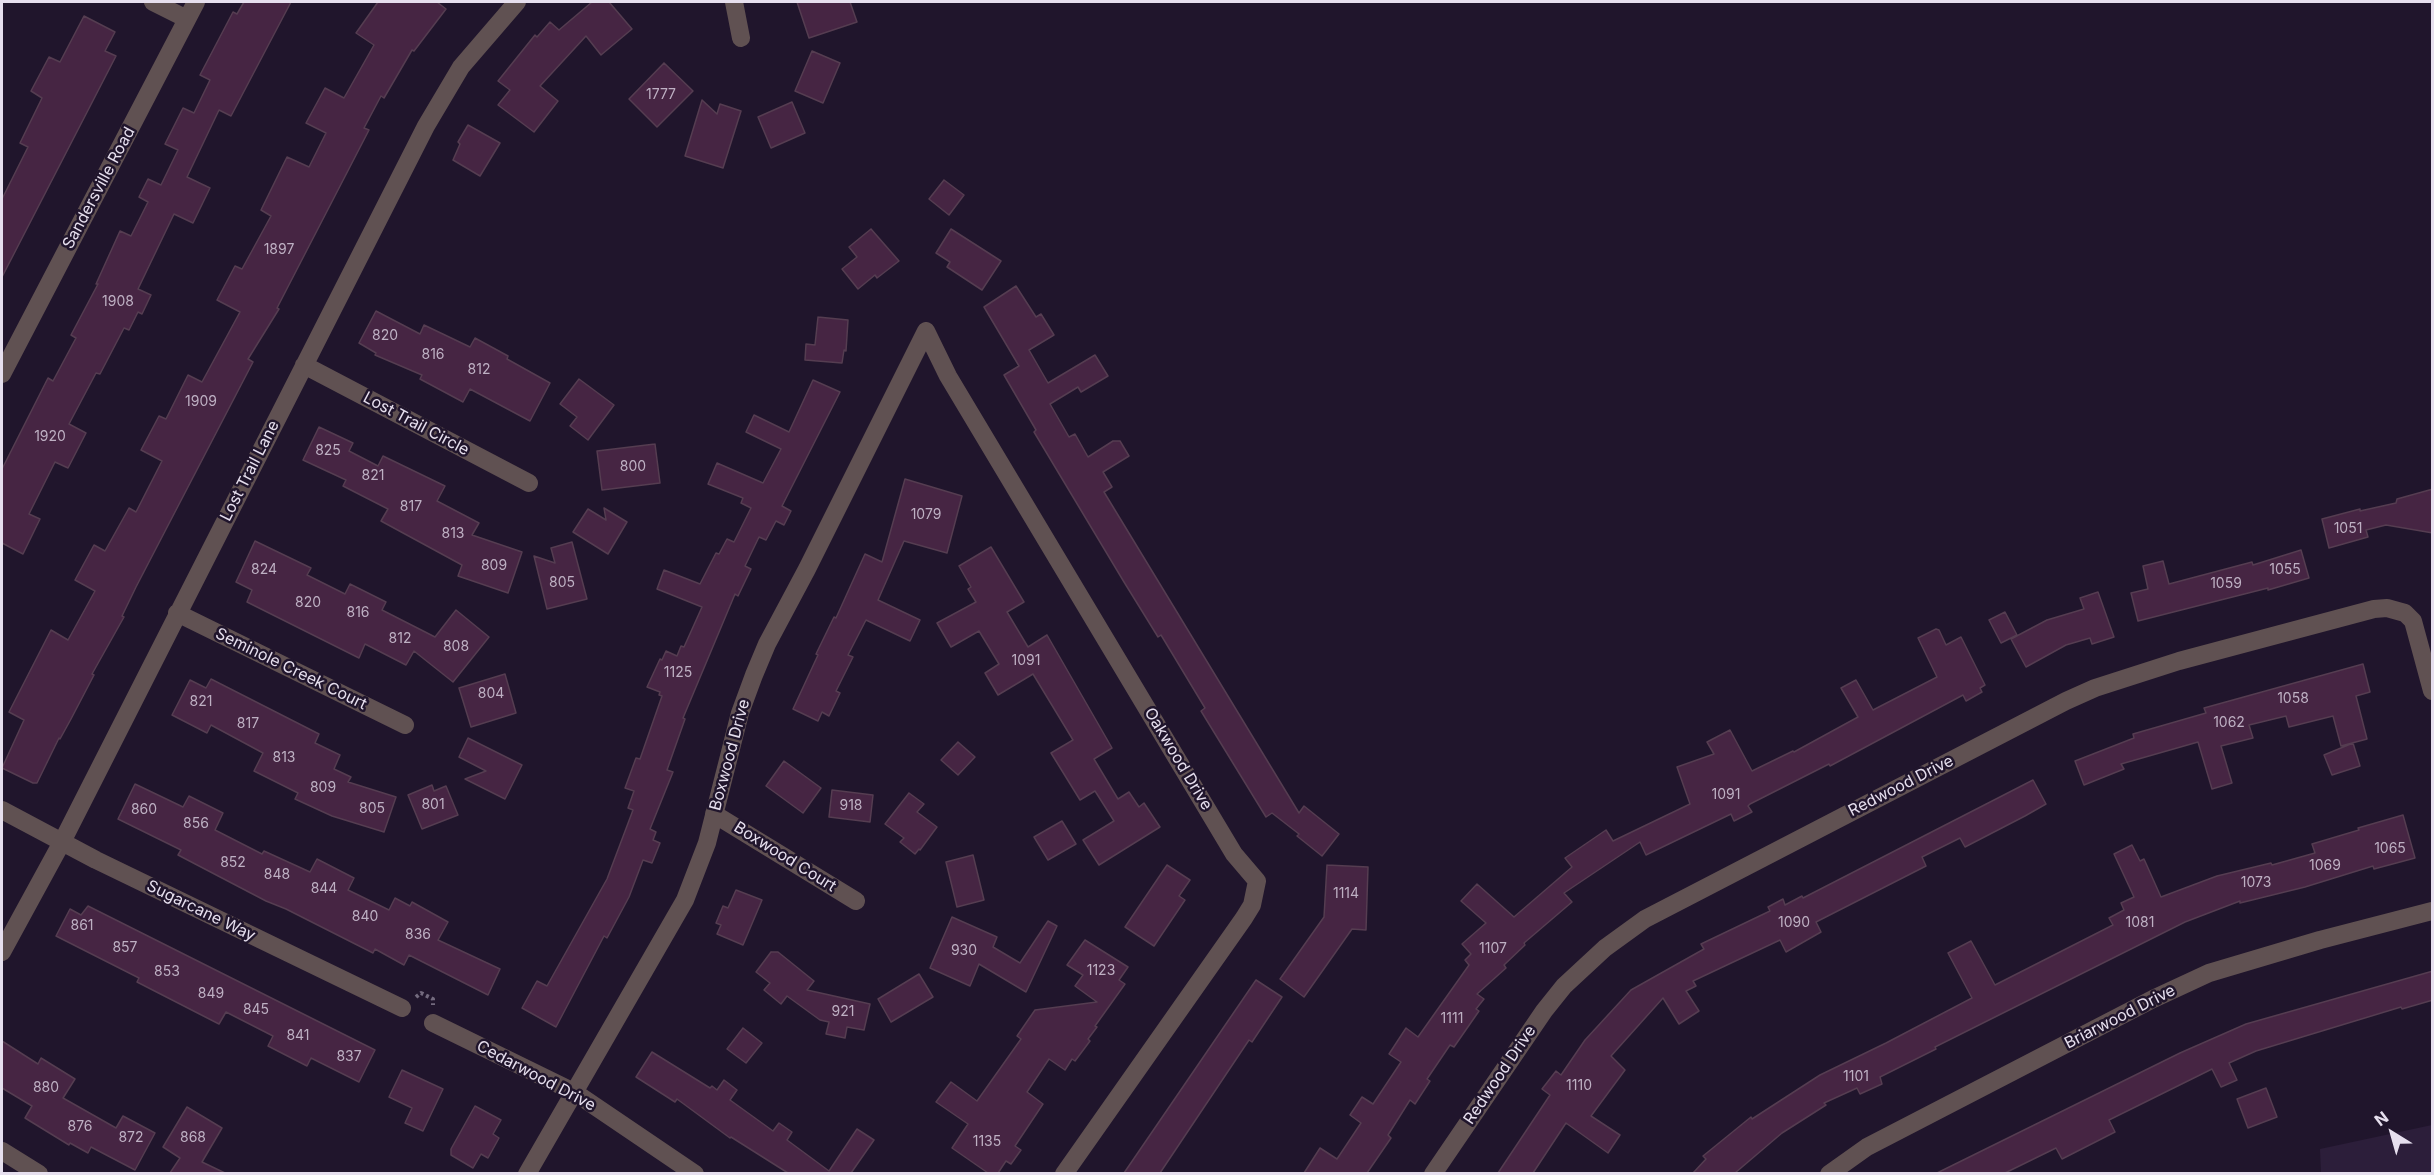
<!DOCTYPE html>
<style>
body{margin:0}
#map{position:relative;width:2434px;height:1175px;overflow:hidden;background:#20152c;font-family:Inter,sans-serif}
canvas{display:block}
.frame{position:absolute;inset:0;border:3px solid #e6dfee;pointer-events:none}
.north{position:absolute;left:2362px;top:1103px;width:60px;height:60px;-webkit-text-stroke:4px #20152c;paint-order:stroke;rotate:323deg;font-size:16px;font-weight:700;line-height:24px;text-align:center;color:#e6dfee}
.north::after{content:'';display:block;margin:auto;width:21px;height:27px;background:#e6dfee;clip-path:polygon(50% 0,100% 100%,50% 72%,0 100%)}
</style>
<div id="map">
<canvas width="2434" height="1175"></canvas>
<div class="frame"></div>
<div class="north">N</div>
</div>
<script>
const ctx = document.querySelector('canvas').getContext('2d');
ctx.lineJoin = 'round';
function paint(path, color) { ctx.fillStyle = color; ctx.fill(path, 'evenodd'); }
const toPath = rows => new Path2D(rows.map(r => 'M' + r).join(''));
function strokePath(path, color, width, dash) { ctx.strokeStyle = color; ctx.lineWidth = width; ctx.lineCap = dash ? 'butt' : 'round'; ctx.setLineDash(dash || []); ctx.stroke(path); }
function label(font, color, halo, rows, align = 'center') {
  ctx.font = font + ' Inter,sans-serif'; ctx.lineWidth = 5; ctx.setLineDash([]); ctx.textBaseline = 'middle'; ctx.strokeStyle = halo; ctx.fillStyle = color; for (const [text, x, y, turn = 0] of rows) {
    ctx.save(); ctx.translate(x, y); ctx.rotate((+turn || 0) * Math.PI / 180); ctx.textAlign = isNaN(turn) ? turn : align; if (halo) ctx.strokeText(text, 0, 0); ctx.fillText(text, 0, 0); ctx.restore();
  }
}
const built = toPath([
 [2432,1125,2432,1173,2321,1173,2320,1149]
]);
const building = toPath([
 [244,2,291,2,231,116,219,110,187,177,210,188,193,223,174,214,138,289,151,295,142,314,138,312,129,330,124,328,100,374,96,373,69,424,86,433,68,468,55,462,29,514,40,519,23,554,2,543,2,469,48,378,53,381,76,338,71,335,98,284,96,284,120,231,131,236,148,202,139,197,148,179,161,185,178,150,165,144,183,108,194,113,210,80,200,75,233,12,237,14,244,2],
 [378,2,437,2,446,9,414,51,412,50,384,98,381,96,364,128,369,130,277,308,279,309,248,359,253,362,136,587,122,616,124,617,92,674,94,675,71,719,60,739,59,738,37,783,33,783,2,768,24,720,9,712,51,630,68,640,95,591,75,580,94,545,105,551,129,508,136,512,162,461,141,450,159,416,166,419,188,375,202,382,240,312,217,300,235,266,242,269,271,216,261,210,287,157,309,167,326,133,306,123,325,88,344,98,374,45,356,33,378,2],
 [592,2,609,2,632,29,601,55,586,36,540,86,558,101,534,132,498,105,510,90,498,81,535,35,537,37,550,22,559,30,592,2],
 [797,2,850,2,857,22,809,38,797,2],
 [84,16,115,32,105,51,116,56,2,277,2,199,28,147,20,143,42,98,31,91,49,57,60,62,84,16],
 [812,51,840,63,823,103,795,91,812,51],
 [664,63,693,91,657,127,629,99,664,63],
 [702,100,717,114,720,104,741,111,723,168,685,156,702,100],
 [792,102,805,133,771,148,758,117,792,102],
 [468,125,500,143,480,176,453,160,460,144,458,142,468,125],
 [944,180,964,195,949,215,929,199,944,180],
 [871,229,899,261,877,278,875,275,858,289,842,269,857,257,849,247,871,229],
 [951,229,1001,261,982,290,947,267,950,262,936,253,951,229],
 [1016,286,1036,317,1041,314,1054,335,1029,350,1048,383,1095,355,1108,376,1081,392,1078,387,1050,404,1069,437,1075,434,1088,457,1113,441,1120,441,1129,456,1103,472,1112,487,1104,492,1299,813,1304,806,1339,834,1322,856,1297,836,1299,834,1272,813,1266,817,1201,711,1205,708,1161,635,1158,637,1124,582,1034,432,1036,430,1004,375,1019,366,984,307,1016,286],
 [376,311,420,334,424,325,470,347,475,338,508,356,507,359,550,383,530,421,470,389,463,402,420,379,422,375,375,355,376,353,359,343,376,311],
 [818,317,848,320,846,351,844,350,842,363,805,360,806,344,815,345,818,317],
 [579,379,614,405,588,440,570,426,577,417,560,404,579,379],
 [813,380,840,392,782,506,791,511,784,525,776,521,766,540,759,537,745,566,751,569,738,596,735,594,683,718,685,719,667,770,673,772,650,829,656,832,653,840,660,843,652,863,643,860,629,897,607,938,604,936,556,1027,522,1008,537,981,547,986,607,879,633,810,628,808,634,791,625,788,636,758,640,759,662,696,659,695,660,692,647,687,660,659,662,660,666,651,677,656,681,646,684,647,702,607,657,589,664,570,700,584,716,553,719,554,727,539,734,542,751,508,741,503,743,498,708,484,717,463,763,483,781,449,746,432,754,415,789,432,813,380],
 [319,427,353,443,349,451,378,466,383,456,445,486,437,501,479,523,472,535,522,552,508,593,458,576,462,565,381,521,388,509,343,486,346,480,303,460,319,427],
 [655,444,660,483,602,490,597,451,655,444],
 [905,479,962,496,947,553,904,541,878,600,920,620,910,641,866,620,848,655,853,657,836,691,840,693,829,716,822,712,818,721,793,709,818,655,816,654,834,617,836,618,865,554,882,562,905,479],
 [2433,489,2433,533,2386,525,2366,530,2368,537,2329,548,2322,519,2360,509,2360,511,2396,503,2397,499,2433,489],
 [604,508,627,522,608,554,573,532,588,509,606,520,604,508],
 [255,541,311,568,307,575,345,594,350,584,386,602,382,610,435,637,456,610,489,637,453,682,414,651,406,665,365,644,359,658,247,602,252,590,236,582,255,541],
 [572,542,587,599,547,609,534,556,555,563,551,548,572,542],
 [991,547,1024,602,1007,612,1028,647,1047,635,1112,748,1094,759,1118,799,1129,792,1139,807,1144,803,1160,827,1099,865,1083,840,1114,821,1095,791,1080,800,1051,753,1073,740,1033,674,998,695,985,673,999,664,979,631,951,647,937,623,976,602,968,589,971,587,959,566,991,547],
 [2301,550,2309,578,2268,590,2268,588,2138,621,2131,593,2148,589,2143,566,2163,561,2169,584,2252,562,2253,565,2301,550],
 [2098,592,2114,637,2092,644,2090,638,2066,645,2026,667,2011,639,2047,620,2084,609,2080,598,2098,592],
 [2005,612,2017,635,2001,643,1989,620,2005,612],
 [1936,629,1939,630,1946,645,1961,637,1985,685,1980,688,1982,692,1966,701,1963,695,1830,766,1829,764,1750,804,1748,806,1752,812,1734,821,1731,814,1646,855,1640,842,1564,893,1572,902,1524,943,1525,945,1504,965,1506,968,1477,994,1484,999,1476,1009,1479,1011,1454,1047,1450,1045,1427,1079,1430,1081,1415,1104,1410,1100,1388,1135,1391,1138,1367,1173,1304,1173,1320,1148,1337,1159,1361,1123,1350,1115,1362,1097,1373,1104,1401,1062,1389,1054,1406,1028,1418,1037,1469,965,1465,960,1471,954,1462,944,1486,923,1461,901,1477,884,1514,917,1572,867,1565,858,1606,830,1613,841,1690,804,1677,767,1714,754,1707,742,1730,730,1752,771,1793,751,1794,752,1858,717,1841,688,1856,680,1873,710,1937,677,1918,638,1936,629],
 [2363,664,2370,692,2356,696,2367,739,2341,746,2333,716,2289,727,2286,716,2249,725,2253,738,2221,746,2232,783,2212,789,2198,742,2121,764,2124,769,2084,785,2075,761,2134,738,2133,734,2206,713,2204,708,2363,664],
 [505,674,516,713,471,727,459,688,505,674],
 [211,679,319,734,315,743,340,755,334,769,351,777,348,782,396,797,384,832,332,816,295,799,298,793,254,771,263,753,211,725,207,733,172,715,190,680,206,688,211,679],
 [468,738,522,765,505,799,465,779,486,771,459,757,468,738],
 [958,742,975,757,958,775,941,760,958,742],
 [2353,743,2360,766,2332,775,2324,755,2353,743],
 [784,761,821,788,803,813,766,786,784,761],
 [2033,780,2046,804,2025,816,1965,847,1960,838,1922,857,1926,866,1816,922,1821,932,1786,952,1780,940,1693,981,1696,986,1686,991,1699,1011,1679,1024,1663,998,1611,1056,1625,1070,1591,1116,1620,1135,1608,1153,1566,1123,1533,1173,1498,1173,1550,1095,1542,1089,1556,1071,1561,1075,1585,1040,1631,990,1704,949,1701,944,1770,911,1768,907,1783,899,1785,905,1802,896,1803,898,2033,780],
 [135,784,183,807,189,796,223,813,215,830,262,854,264,851,310,872,317,859,354,878,348,890,389,910,395,898,410,906,412,902,448,922,438,940,500,969,488,995,409,955,404,965,375,949,373,953,286,909,266,901,178,855,181,850,118,819,135,784],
 [432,785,434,791,446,786,458,815,422,829,408,795,432,785],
 [832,790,873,795,870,822,829,817,832,790],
 [909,793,924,804,917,812,937,827,920,850,919,849,915,854,900,842,904,838,885,824,909,793],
 [2403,815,2415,858,2374,869,2373,866,2305,887,2240,903,2240,901,2185,922,1935,1047,1936,1049,1880,1077,1882,1084,1860,1094,1857,1088,1824,1103,1826,1105,1782,1133,1735,1173,1693,1173,1706,1159,1703,1156,1751,1117,1752,1119,1820,1075,1886,1043,1972,998,1948,953,1971,941,1995,985,2113,925,2109,918,2124,910,2121,903,2134,897,2114,854,2132,845,2140,861,2144,859,2161,897,2217,876,2271,863,2272,865,2315,853,2312,844,2359,830,2358,828,2403,815],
 [1062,821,1076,844,1048,860,1034,837,1062,821],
 [973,855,984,900,957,907,946,862,973,855],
 [1167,865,1190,880,1179,896,1185,900,1154,946,1125,927,1167,865],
 [1327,865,1368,867,1366,930,1352,929,1304,997,1280,979,1324,917,1327,865],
 [736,890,762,900,743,945,717,934,721,925,716,923,723,906,728,908,736,890],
 [88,906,375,1050,359,1082,311,1058,307,1066,268,1046,273,1036,226,1012,219,1024,137,982,139,978,56,936,70,909,81,915,88,906],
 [952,917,997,937,993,947,1020,963,1048,921,1057,926,1026,992,979,964,970,986,930,968,952,917],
 [1085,940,1128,967,1119,980,1125,984,1095,1026,1097,1027,1088,1039,1090,1041,1075,1061,1072,1059,1065,1070,1049,1059,1027,1092,1043,1104,1015,1146,1021,1150,1011,1164,1006,1161,998,1173,988,1173,952,1148,968,1124,936,1102,951,1082,977,1101,1021,1039,1017,1036,1035,1010,1097,1002,1075,986,1083,975,1067,965,1085,940],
 [771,952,778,952,814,981,807,990,870,1004,864,1030,847,1027,845,1038,826,1034,829,1022,820,1020,787,996,781,1004,764,990,770,983,756,972,771,952],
 [2433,971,2433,1000,2402,1009,2401,1007,2256,1051,2229,1063,2237,1080,2221,1087,2212,1069,2109,1120,2115,1132,2062,1159,2056,1148,2005,1173,1937,1173,2180,1053,2246,1024,2433,971],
 [919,974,933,997,891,1022,878,999,919,974],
 [1256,980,1282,997,1252,1042,1249,1040,1160,1173,1124,1173,1256,980],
 [743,1028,762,1043,746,1063,727,1049,743,1028],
 [2,1041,38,1064,41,1058,75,1079,63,1098,116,1128,123,1116,155,1133,135,1170,91,1147,88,1153,70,1143,69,1145,25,1118,32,1106,2,1088,2,1041],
 [652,1052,710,1088,712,1086,717,1090,724,1080,737,1090,730,1100,773,1131,779,1123,792,1132,787,1140,829,1171,857,1129,874,1140,851,1173,788,1173,731,1137,730,1138,677,1099,675,1102,636,1077,652,1052],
 [402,1070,443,1089,423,1131,405,1123,412,1108,389,1097,402,1070],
 [2266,1088,2277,1117,2248,1128,2237,1099,2266,1088],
 [475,1106,501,1120,493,1134,499,1138,488,1158,481,1154,473,1168,451,1155,451,1149,475,1106],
 [187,1107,222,1128,202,1162,225,1173,170,1173,180,1158,163,1147,187,1107]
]);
const path = toPath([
 [416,997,421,993,433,999,433,1005]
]);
const street = toPath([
 [153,2,187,19],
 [734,2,741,38],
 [926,331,948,376,1234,854,1257,881,1252,905,1244,918,1064,1174],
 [304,365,529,483],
 [2,374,196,2],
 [177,613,405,725],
 [2,810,96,860,402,1008],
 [714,814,856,901],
 [2,952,62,842,426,126,461,67,517,2],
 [433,1023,574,1092,695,1174],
 [2,1151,39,1174],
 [527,1174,685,900,707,843,740,713,754,675,767,644,807,569,926,331],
 [1433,1174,1544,1011,1564,986,1605,948,1645,919,2066,701,2095,688,2179,661,2374,609,2387,608,2405,613,2413,621,2432,691],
 [1829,1174,1867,1147,2153,999,2209,973,2320,940,2432,911]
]);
const numberNames = [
 ["1777",661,95],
 ["1897",279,250],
 ["1908",118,302],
 ["820",385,336],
 ["816",433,355],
 ["812",479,370],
 ["1909",201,402],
 ["1920",50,437],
 ["825",328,451],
 ["800",633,467],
 ["821",373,476],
 ["817",411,507],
 ["1079",926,515],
 ["1051",2348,529],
 ["813",453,534],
 ["809",494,566],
 ["824",264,570],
 ["1055",2285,570],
 ["805",562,583],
 ["1059",2226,584],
 ["820",308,603],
 ["816",358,613],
 ["812",400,639],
 ["808",456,647],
 ["1091",1026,661],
 ["1125",678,673],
 ["804",491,694],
 ["1058",2293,699],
 ["821",201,702],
 ["1062",2229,723],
 ["817",248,724],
 ["813",284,758],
 ["809",323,788],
 ["1091",1726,795],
 ["801",433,805],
 ["918",851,806],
 ["805",372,809],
 ["860",144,810],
 ["856",196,824],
 ["1065",2390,849],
 ["852",233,863],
 ["1069",2325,866],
 ["848",277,875],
 ["1073",2256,883],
 ["844",324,889],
 ["1114",1346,894],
 ["840",365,917],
 ["1090",1794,923],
 ["1081",2140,923],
 ["861",82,926],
 ["836",418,935],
 ["857",125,948],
 ["1107",1493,949],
 ["930",964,951],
 ["1123",1101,971],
 ["853",167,972],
 ["849",211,994],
 ["845",256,1010],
 ["921",843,1012],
 ["1111",1452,1019],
 ["841",298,1036],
 ["837",349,1057],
 ["1101",1856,1077],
 ["1110",1579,1086],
 ["880",46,1088],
 ["876",80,1127],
 ["872",131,1138],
 ["868",193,1138],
 ["1135",987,1142]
];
const streetNames = [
 ["Sandersville Road",99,188,-62],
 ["Lost Trail Circle",416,424,28],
 ["Lost Trail Lane",250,471,-63],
 ["Seminole Creek Court",291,669,26],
 ["Boxwood Drive",730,755,-75],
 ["Oakwood Drive",1178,759,59],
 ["Redwood Drive",1901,786,-27],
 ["Boxwood Court",785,857,32],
 ["Sugarcane Way",201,911,26],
 ["Briarwood Drive",2120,1017,-27],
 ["Redwood Drive",1500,1075,-56],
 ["Cedarwood Drive",536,1076,28]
];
paint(built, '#2c1e3a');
paint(building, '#462543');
strokePath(building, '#553d51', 1.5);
strokePath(path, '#736a7e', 4, [3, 3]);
strokePath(street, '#605152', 18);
label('14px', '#beb0c3', null, numberNames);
label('16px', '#e6dfee', '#20152c', streetNames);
</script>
